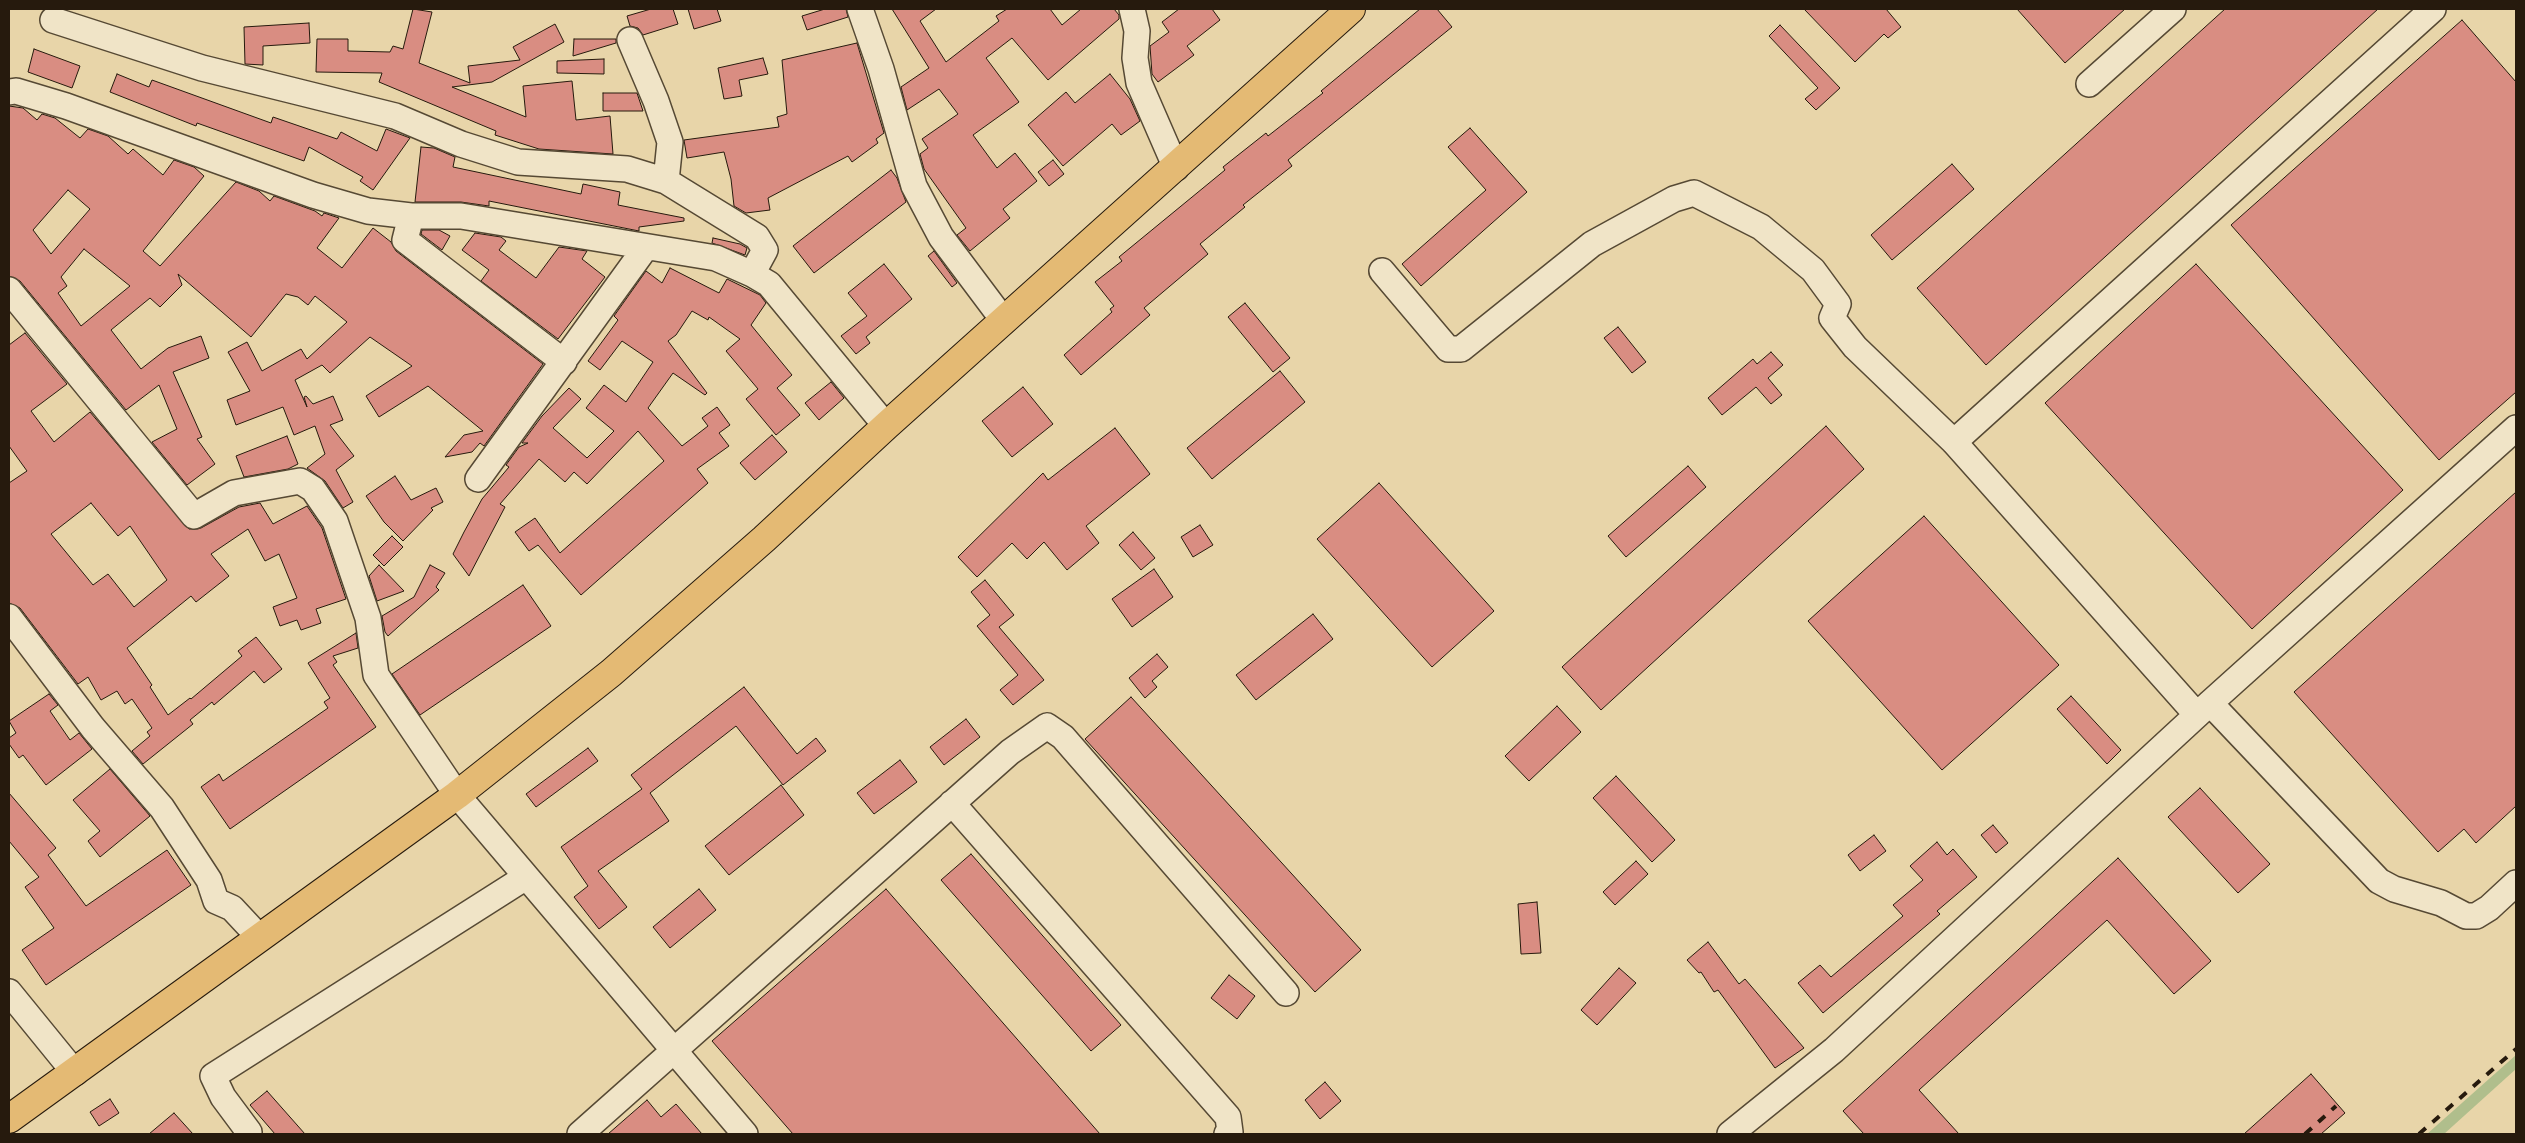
<!DOCTYPE html>
<style>
body{margin:0}
#map{position:relative;width:2525px;height:1143px;overflow:hidden;background:#e8d5a9;font-family:Alegreya,serif}
canvas{display:block}
.frame{position:absolute;inset:0;border:10px solid #261a0d;pointer-events:none}
</style>
<div id="map">
<canvas width="2525" height="1143"></canvas>
<div class="frame"></div>
</div>
<script>
const ctx = document.querySelector('canvas').getContext('2d');
ctx.lineJoin = 'round';
function paint(path, color) { ctx.fillStyle = color; ctx.fill(path, 'evenodd'); }
const toPath = rows => new Path2D(rows.map(r => 'M' + r).join(''));
function strokePath(path, color, width, dash) { ctx.strokeStyle = color; ctx.lineWidth = width; ctx.lineCap = dash ? 'butt' : 'round'; ctx.setLineDash(dash || []); ctx.stroke(path); }
const green = toPath([
 [2516,1055,2516,1069,2444,1134,2427,1134]
]);
const building = toPath([
 [413,9,432,12,419,63,470,83,468,66,520,60,513,47,555,24,564,42,492,82,452,87,526,117,523,86,572,81,576,120,610,116,613,154,539,149,495,135,496,131,379,82,382,73,316,72,317,39,348,39,348,51,390,52,393,46,403,49,413,9],
 [651,9,673,9,678,24,643,35,638,28,630,26,627,16,651,9],
 [688,9,717,9,721,21,694,29,688,9],
 [825,9,846,9,848,17,807,30,802,16,825,9],
 [892,9,936,9,920,21,946,62,999,21,996,16,1007,9,1050,9,1062,25,1081,9,1114,9,1119,15,1119,19,1048,80,1012,38,986,58,1019,102,973,135,997,168,1015,153,1037,181,1003,209,1010,218,970,251,957,235,966,228,924,169,920,154,928,148,922,139,958,114,939,89,907,110,901,87,929,68,892,9],
 [1179,9,1212,9,1220,20,1187,46,1194,55,1158,82,1152,74,1150,46,1169,32,1162,22,1179,9],
 [1420,9,1437,9,1452,27,1288,160,1292,166,1243,205,1245,207,1200,244,1208,254,1144,308,1150,315,1081,375,1064,355,1112,312,1110,309,1114,306,1095,282,1122,261,1119,257,1225,170,1223,167,1266,133,1268,136,1323,93,1321,91,1420,9],
 [1804,9,1886,9,1901,27,1888,38,1884,34,1855,62,1804,9],
 [2017,9,2125,9,2065,63,2017,9],
 [2225,9,2378,9,1986,365,1917,288,2225,9],
 [2462,20,2516,82,2516,392,2439,460,2231,225,2462,20],
 [309,23,310,43,263,46,263,65,245,64,244,27,309,23],
 [1780,25,1840,88,1816,110,1805,99,1818,88,1769,36,1780,25],
 [574,39,616,39,616,43,573,56,574,39],
 [857,43,884,133,876,139,878,143,852,162,848,156,768,198,770,210,746,213,734,206,731,179,724,152,687,158,684,140,779,127,777,117,787,114,782,60,857,43],
 [34,49,80,66,72,88,28,72,34,49],
 [763,58,768,74,739,80,742,96,724,99,718,68,763,58],
 [604,59,604,74,557,73,557,61,604,59],
 [117,74,149,87,152,80,271,123,273,117,337,139,341,132,377,151,386,129,410,138,373,190,360,181,363,177,309,147,304,161,197,123,196,126,110,92,117,74],
 [1110,74,1130,99,1140,121,1121,135,1112,124,1063,166,1028,125,1066,92,1075,103,1110,74],
 [603,93,637,93,643,111,603,111,603,93],
 [9,106,23,108,37,120,42,114,55,118,80,138,88,129,108,136,128,154,133,149,163,175,174,160,194,167,204,176,143,251,160,266,236,182,259,191,270,201,274,196,315,211,322,216,324,213,339,218,317,248,342,268,373,228,391,242,396,251,543,364,484,446,480,443,472,452,445,457,464,435,483,431,428,386,379,417,366,396,412,366,370,337,330,373,322,365,295,380,307,407,304,397,306,396,313,404,333,396,343,420,330,425,354,456,336,470,353,502,343,508,325,481,307,468,325,454,315,426,294,435,283,407,236,425,227,400,250,391,228,352,247,342,262,371,301,349,307,359,347,322,315,296,308,305,298,297,286,294,251,337,178,274,182,285,160,307,150,298,111,330,141,369,168,348,201,336,209,358,173,372,202,437,197,439,215,464,187,485,152,442,177,429,159,385,126,410,20,281,9,276,9,106],
 [68,190,90,209,51,254,33,230,68,190],
 [84,249,130,286,81,326,58,293,67,286,61,277,84,249],
 [1470,128,1527,192,1421,286,1402,264,1486,190,1448,147,1470,128],
 [421,147,434,148,455,157,453,167,581,194,583,184,620,192,618,205,684,218,684,221,639,227,639,231,489,201,489,206,461,202,415,202,421,147],
 [1053,160,1064,174,1049,186,1038,172,1053,160],
 [1952,164,1974,189,1892,260,1871,235,1952,164],
 [891,170,897,178,906,202,814,273,793,246,891,170],
 [422,230,439,230,450,236,442,250,421,234,422,230],
 [475,233,501,237,506,241,499,250,536,278,559,247,587,251,582,259,605,277,558,339,481,281,489,270,462,250,475,233],
 [713,238,740,244,747,248,745,255,712,243,713,238],
 [934,251,957,283,952,287,928,256,934,251],
 [884,264,912,299,866,337,870,343,856,354,841,336,867,316,848,293,884,264],
 [2196,264,2403,490,2252,629,2045,403,2196,264],
 [670,268,719,293,727,279,760,295,766,303,751,325,792,375,777,388,800,415,776,435,746,399,758,389,726,351,740,339,709,317,708,320,692,311,676,335,668,341,707,393,705,395,673,373,648,408,682,446,708,426,702,418,717,407,730,425,719,433,729,446,697,469,708,483,581,595,538,545,529,551,515,532,535,518,560,553,664,461,638,431,587,484,574,472,565,482,539,459,500,504,505,507,469,576,453,554,464,532,482,499,509,467,506,465,519,447,528,443,522,443,542,416,569,388,581,399,553,428,587,458,614,431,586,408,604,385,626,402,653,362,622,341,600,370,588,361,618,320,614,316,646,271,662,283,670,268],
 [1245,303,1290,358,1273,372,1228,317,1245,303],
 [1618,327,1646,362,1632,373,1604,338,1618,327],
 [25,333,67,384,31,411,54,442,90,412,189,529,201,528,239,507,260,503,273,524,307,506,322,528,346,599,316,609,321,623,301,630,297,620,280,626,273,607,297,598,279,554,265,561,248,529,211,554,229,576,196,602,191,596,127,648,152,685,150,687,168,715,190,698,191,699,242,656,238,651,256,637,282,669,264,683,254,671,214,705,212,702,190,720,193,724,143,764,132,751,150,736,147,732,152,728,132,699,125,704,117,691,101,700,88,677,78,684,20,608,9,603,9,483,27,471,9,446,9,345,25,333],
 [91,503,118,536,130,526,167,580,134,607,108,574,93,585,51,534,91,503],
 [1771,352,1783,365,1768,378,1782,395,1771,404,1756,387,1722,415,1708,398,1753,359,1757,364,1771,352],
 [1280,371,1305,402,1212,479,1187,448,1280,371],
 [831,382,844,398,819,420,805,403,831,382],
 [1023,387,1053,424,1012,457,982,421,1023,387],
 [1826,426,1864,469,1601,710,1562,667,1826,426],
 [1115,428,1150,474,1086,526,1099,543,1067,570,1044,542,1027,559,1012,543,977,577,958,557,1043,473,1048,480,1115,428],
 [772,435,787,452,755,480,740,463,772,435],
 [287,436,298,464,288,469,244,477,236,456,287,436],
 [1688,466,1706,487,1626,557,1608,536,1688,466],
 [395,476,411,500,436,488,443,502,431,508,433,510,403,541,384,522,366,496,395,476],
 [1379,483,1494,611,1432,667,1317,539,1379,483],
 [2516,492,2516,806,2476,843,2464,829,2438,852,2294,692,2516,492],
 [1924,516,2059,665,1942,770,1808,621,1924,516],
 [1200,525,1213,545,1193,557,1181,537,1200,525],
 [1133,532,1155,558,1141,570,1119,545,1133,532],
 [392,536,403,547,384,566,373,555,392,536],
 [379,565,404,591,377,601,369,576,379,565],
 [430,565,445,573,436,587,439,590,388,636,385,632,382,616,414,597,430,565],
 [1154,569,1173,597,1132,627,1112,599,1154,569],
 [985,580,1014,615,999,627,1044,680,1013,705,1000,690,1018,675,977,626,990,615,971,592,985,580],
 [523,585,551,626,420,715,392,674,523,585],
 [1313,614,1333,639,1256,700,1236,675,1313,614],
 [356,633,358,648,333,656,337,662,333,665,376,727,230,829,201,787,219,774,223,781,328,708,324,702,330,698,308,663,356,633],
 [1157,654,1168,667,1152,681,1157,687,1145,698,1129,678,1157,654],
 [744,687,797,754,816,738,826,751,783,785,736,726,650,793,669,821,598,871,627,907,599,929,574,897,588,886,561,847,642,789,631,775,744,687],
 [49,694,58,705,50,711,70,740,79,733,92,749,46,785,23,755,19,758,9,744,9,738,16,733,9,721,49,694],
 [2071,696,2121,750,2107,764,2057,709,2071,696],
 [1131,697,1361,950,1315,992,1085,739,1131,697],
 [1557,706,1581,732,1529,781,1505,756,1557,706],
 [966,719,980,737,944,765,930,747,966,719],
 [588,748,598,761,536,807,526,794,588,748],
 [900,760,917,782,874,814,857,793,900,760],
 [110,769,150,816,100,857,88,841,100,831,73,800,110,769],
 [1616,776,1675,840,1652,862,1593,798,1616,776],
 [781,785,804,815,729,875,705,846,781,785],
 [2200,788,2270,864,2238,893,2168,817,2200,788],
 [9,793,56,848,48,855,86,906,167,850,191,885,46,985,22,950,54,928,25,887,39,877,9,841,9,793],
 [1993,825,2008,843,1996,853,1981,835,1993,825],
 [1874,835,1886,851,1860,871,1848,855,1874,835],
 [1937,842,1947,855,1953,849,1977,877,1937,911,1940,914,1823,1013,1798,983,1820,965,1831,977,1903,916,1893,905,1923,880,1910,866,1937,842],
 [971,854,1121,1025,1091,1051,941,880,971,854],
 [2118,858,2211,961,2174,994,2107,920,1919,1090,1959,1134,1864,1134,1843,1111,2118,858],
 [1636,861,1648,874,1615,905,1603,892,1636,861],
 [699,889,716,910,670,948,653,927,699,889],
 [886,889,1100,1134,793,1134,712,1041,886,889],
 [1537,902,1541,953,1521,954,1518,904,1537,902],
 [1708,942,1739,984,1745,979,1804,1048,1775,1068,1718,990,1714,992,1701,972,1699,973,1687,960,1708,942],
 [1619,968,1636,983,1597,1025,1581,1010,1619,968],
 [1229,975,1255,996,1237,1019,1211,998,1229,975],
 [2311,1074,2345,1113,2321,1134,2244,1134,2311,1074],
 [1325,1082,1341,1101,1320,1119,1305,1100,1325,1082],
 [267,1091,305,1134,275,1134,250,1105,267,1091],
 [110,1099,119,1113,99,1126,90,1112,110,1099],
 [647,1100,661,1117,676,1104,702,1134,608,1134,647,1100],
 [174,1113,193,1134,149,1134,174,1113]
]);
const minor = toPath([
 [860,9,881,69,914,186,941,237,1004,321],
 [1132,9,1137,31,1135,58,1139,83,1176,168],
 [53,20,202,68,395,116,461,144,518,162,627,169,666,181,757,237,765,250,752,274],
 [630,40,656,101,670,142,666,181],
 [2089,84,2173,9],
 [9,92,16,91,66,106,313,195,368,211,411,216,461,216,716,258,752,274,769,284,886,426],
 [411,216,405,240,564,362],
 [1382,271,1448,349,1461,349,1592,244,1674,199,1694,193,1761,227,1813,270,1838,304,1832,318,1855,347,1954,442,2197,715],
 [9,290,194,516,234,493,300,481,313,489,335,521,368,618,376,675,457,795,745,1134],
 [1954,442,2433,9],
 [478,479,646,247],
 [9,617,93,728,162,808,209,880,216,901,232,908,260,938],
 [2210,703,2379,881,2394,889,2441,903,2466,916,2476,916,2489,908,2516,883],
 [952,803,1228,1117,1230,1132,1227,1134],
 [9,992,75,1073],
 [249,1132,223,1097,213,1076,526,877],
 [580,1134,1010,752,1047,726,1063,737,1286,993],
 [1730,1134,1834,1050,2210,703,2516,428]
]);
const major = toPath([
 [9,1119,457,795,611,673,764,539,886,426,1351,9]
]);
const rail = toPath([
 [2305,1134,2336,1106],
 [2419,1134,2516,1049]
]);
paint(green, '#b0be8c');
paint(building, '#d98d82');
strokePath(building, '#261a0d', 1);
strokePath(minor, '#564934', 28);
strokePath(major, '#261a0d', 30);
strokePath(minor, '#f0e4c7', 25);
strokePath(major, '#e4ba74', 28);
strokePath(rail, '#261a0d', 4, [9, 9]);
</script>
